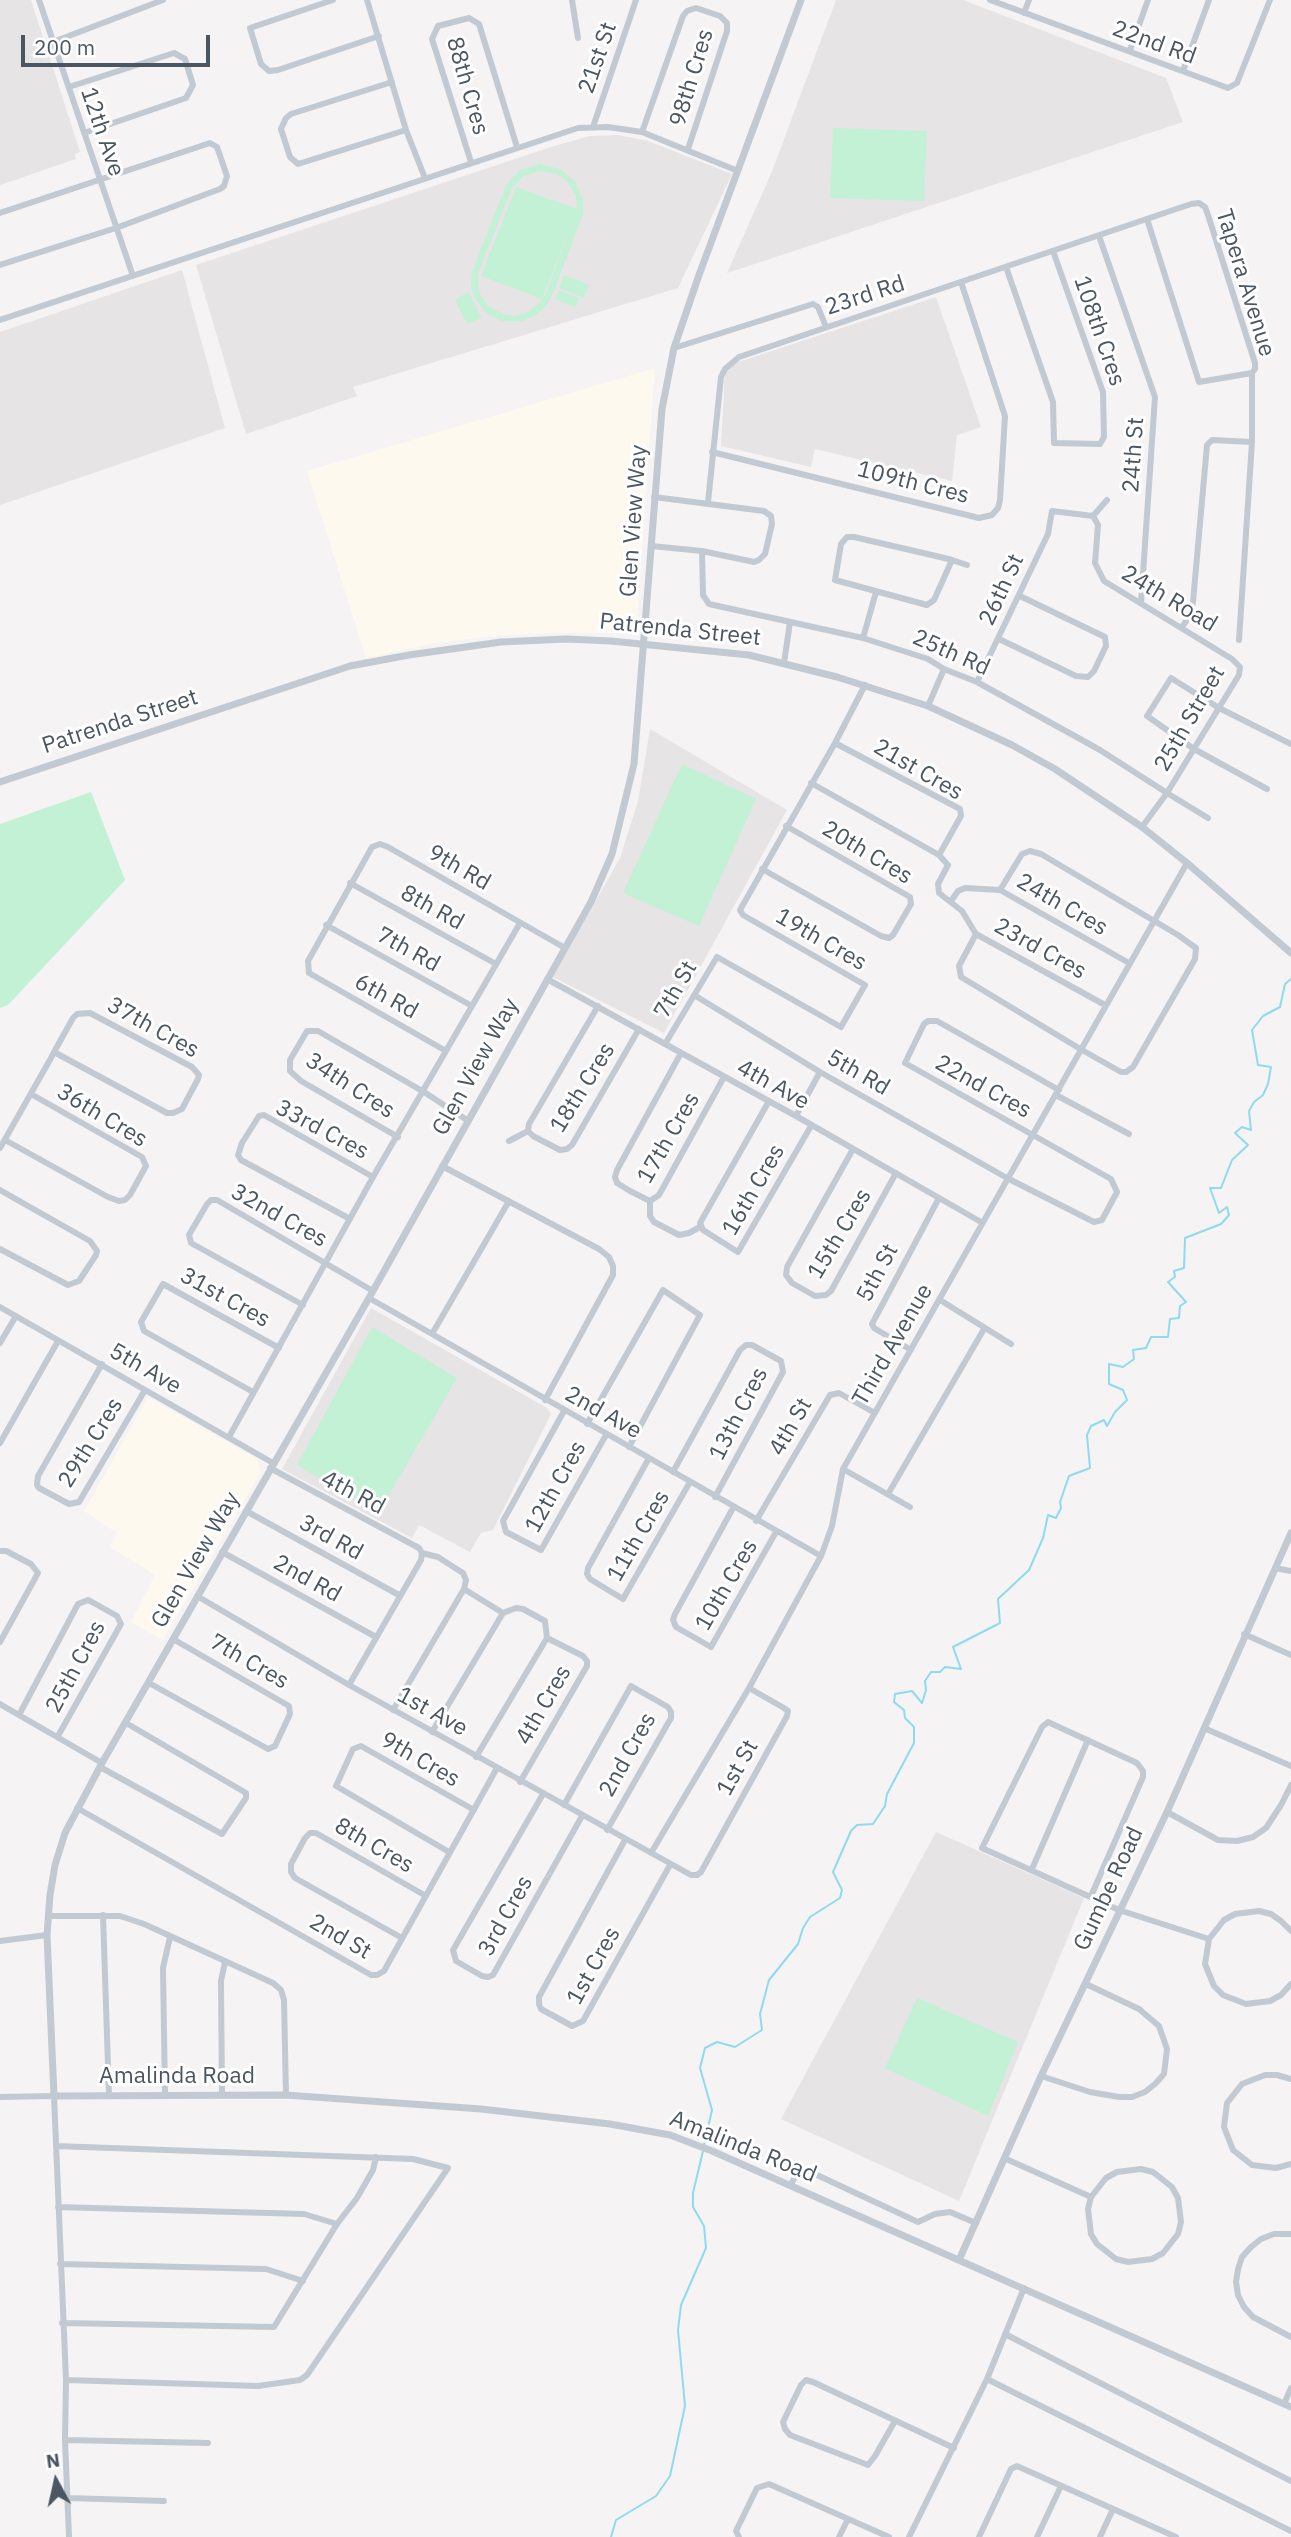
<!DOCTYPE html>
<style>
body{margin:0}
#map{position:relative;width:1291px;height:2537px;overflow:hidden;background:#f5f3f3;font-family:"IBM Plex Sans",sans-serif}
canvas{display:block}
.north{position:absolute;left:21px;top:2446px;width:70px;height:70px;-webkit-text-stroke:5px #fff;paint-order:stroke;rotate:352deg;font-size:19px;font-weight:700;line-height:28px;text-align:center;color:#4a5661}
.north::after{content:'';display:block;margin:auto;width:24px;height:32px;background:#4a5661;clip-path:polygon(50% 0,100% 100%,50% 72%,0 100%)}
.scale{position:absolute;left:21px;top:35px;width:189px;height:32px;box-sizing:border-box;border:4px solid #4a5661;border-top:0;padding-left:9px;font-size:21px;line-height:24px;white-space:nowrap;color:#4a5661;-webkit-text-stroke:5px #fff;paint-order:stroke}
</style>
<div id="map">
<canvas width="1291" height="2537"></canvas>
<div class="north">N</div>
<div class="scale">200 m</div>
</div>
<script>
const ctx = document.querySelector('canvas').getContext('2d');
ctx.lineJoin = 'round';
function paint(path, color) { ctx.fillStyle = color; ctx.fill(path, 'evenodd'); }
const toPath = rows => new Path2D(rows.map(r => 'M' + r).join(''));
function strokePath(path, color, width, dash) { ctx.strokeStyle = color; ctx.lineWidth = width; ctx.lineCap = dash ? 'butt' : 'round'; ctx.setLineDash(dash || []); ctx.stroke(path); }
function label(font, color, halo, rows, align = 'center') {
  ctx.font = font + ' "IBM Plex Sans",sans-serif'; ctx.lineWidth = 6; ctx.setLineDash([]); ctx.textBaseline = 'middle'; ctx.strokeStyle = halo; ctx.fillStyle = color; for (const [text, x, y, turn = 0] of rows) {
    ctx.save(); ctx.translate(x, y); ctx.rotate((+turn || 0) * Math.PI / 180); ctx.textAlign = isNaN(turn) ? turn : align; if (halo) ctx.strokeText(text, 0, 0); ctx.fillText(text, 0, 0); ctx.restore();
  }
}
const commercial = toPath([
 [655,368,636,633,548,633,495,636,436,643,366,658,307,471],
 [148,1397,257,1459,261,1472,163,1640,131,1622,155,1575,110,1547,117,1533,84,1511]
]);
const education = toPath([
 [0,0,31,0,80,152,75,154,76,159,0,185],
 [836,0,963,0,1166,78,1183,122,727,273,771,174],
 [618,135,648,141,732,174,678,288,353,387,357,396,246,434,196,265,554,146,590,136],
 [182,270,225,428,0,505,0,332],
 [936,297,981,427,957,435,952,481,815,449,811,467,721,446,725,372,738,362],
 [650,729,787,810,664,1033,553,977,620,858,638,801],
 [371,1308,547,1408,551,1414,493,1530,481,1533,470,1552,419,1525,412,1538,282,1469],
 [936,1832,1084,1898,959,2201,781,2119]
]);
const green = toPath([
 [833,128,927,131,924,201,830,198],
 [540,164,560,169,576,182,583,201,583,214,552,296,545,307,534,316,522,321,501,321,489,315,475,299,471,286,472,272,506,185,520,170],
 [540,171,557,174,567,181,576,196,577,209,516,187,481,276,542,299,576,213,546,293,540,303,526,313,514,316,503,314,488,306,481,296,478,285,478,273,512,188,524,176],
 [564,275,589,285,584,298,559,288],
 [559,291,579,298,576,307,555,299],
 [469,292,481,318,467,324,455,299],
 [682,764,756,799,699,926,623,893],
 [91,792,125,880,8,1005,0,1008,0,824],
 [372,1327,457,1378,379,1512,297,1465],
 [917,1998,1018,2042,988,2116,885,2068]
]);
const stream = toPath([
 [704,2145,712,2110,700,2068,705,2048,717,2042,735,2047,762,2030,760,2014,769,1980,798,1944,803,1928,810,1917,840,1898,842,1890,833,1872,851,1831,857,1825,873,1824,885,1806,887,1794,914,1743,914,1727,905,1718,904,1710,894,1702,895,1694,912,1691,922,1703,926,1690,925,1681,931,1672,940,1672,945,1667,961,1669,953,1647,1000,1623,998,1599,1029,1570,1043,1538,1048,1515,1056,1518,1061,1508,1060,1502,1069,1476,1090,1468,1087,1435,1091,1426,1104,1420,1107,1426,1115,1412,1127,1400,1123,1390,1109,1384,1109,1364,1123,1367,1134,1359,1133,1350,1146,1348,1151,1337,1168,1337,1170,1319,1179,1318,1180,1306,1186,1302,1168,1282,1175,1277,1174,1271,1184,1268,1185,1238,1221,1224,1229,1215,1227,1207,1219,1213,1210,1188,1221,1188,1232,1160,1248,1145,1235,1133,1242,1127,1251,1130,1249,1111,1254,1102,1263,1095,1268,1084,1271,1067,1258,1065,1252,1030,1263,1016,1280,1007,1285,984,1291,979],
 [611,2537,616,2520,656,2496,670,2476,685,2406,678,2330,681,2305,706,2248,704,2226,693,2207,693,2193,703,2151]
]);
const minor = toPath([
 [39,0,133,276],
 [333,0,250,28,261,64,269,71,278,70,379,36],
 [367,0,406,130,425,178],
 [572,0,578,38],
 [990,0,1228,88,1237,83,1270,0],
 [1024,13,1029,0],
 [53,42,163,0],
 [1130,50,1148,0],
 [1183,71,1209,0],
 [392,82,291,114,286,118,281,129,290,157,298,164,406,130],
 [69,87,174,53,185,59,193,85,186,98,84,133],
 [593,127,636,0],
 [642,132,683,16,687,11,696,8,720,16,727,23,727,31,688,149],
 [471,162,432,39,438,26,469,18,479,24,517,147],
 [0,213,210,143,217,147,227,176,224,186,220,189,116,228,0,265],
 [1099,236,1155,397,1141,603],
 [1006,267,1053,402,1054,443,1100,444,1104,437,1103,392,1053,251],
 [0,320,578,128,608,127,642,132,738,171],
 [674,348,813,304,818,307,826,327],
 [712,452,979,518,992,515,998,508,1000,500,1005,416,961,282],
 [708,502,721,377,725,369,739,357,1191,204,1199,203,1205,207,1208,215,1255,363,1255,369,1252,373,1199,382,1147,219],
 [1093,516,1098,525,1095,563,1104,581,1232,659,1240,667,1239,675,1167,793,1208,818],
 [1093,516,1107,500],
 [651,546,702,551,754,562,759,560,765,554,772,524,771,516,764,511,654,497],
 [702,551,703,595,709,604,863,638,928,659,944,669,977,682,1100,750,1167,793,1142,827],
 [952,560,934,600,927,605,835,580,841,544,847,537,854,537,936,556,952,560,967,565],
 [1182,627,1189,617,1193,602,1207,445,1212,440,1252,442],
 [863,638,876,592],
 [999,639,1076,676,1088,677,1094,671,1106,646,1105,637,1020,596],
 [1239,640,1252,442,1252,373],
 [784,663,790,622],
 [977,682,1048,534,1052,511,1093,516],
 [928,706,944,669],
 [811,783,939,855,961,816,960,809,835,743],
 [1267,789,1194,749,1147,716,1171,678,1219,708,1291,744],
 [939,855,948,865,938,884,939,893,962,911,976,934],
 [762,869,881,936,889,938,893,935,911,904,910,897,786,826],
 [350,883,496,964],
 [951,901,958,891,965,888,1000,890],
 [326,925,472,1006],
 [547,979,796,1116,981,1222],
 [694,995,820,1072,1007,1178,1094,1222,1102,1220,1117,1192,1111,1179,905,1063,924,1024,928,1021,937,1021,1059,1090],
 [1105,1005,976,934,959,966,961,977,1082,1050,1121,1072,1126,1072,1133,1067,1195,959,1196,948,1178,935,1041,854,1030,851,1022,854,1000,890,1129,963],
 [665,1044,717,957,841,1027,865,985,743,915,740,910,835,743,865,685],
 [446,1051,309,973,308,961,372,847,380,844,388,847,565,948],
 [681,1053,617,1170,615,1177,617,1183,630,1191,650,1201,659,1195,724,1077],
 [1056,1095,1129,1134],
 [769,1101,700,1223,703,1230,738,1252,811,1126],
 [796,1116,820,1072],
 [528,1131,533,1136,560,1150,567,1149,572,1145,639,1029],
 [528,1131,529,1124,598,1006],
 [398,1137,301,1081,290,1071,290,1060,307,1031,318,1031,424,1092,467,1120],
 [5,1140,108,1197,119,1201,125,1200,130,1195,146,1166,142,1157,31,1094],
 [509,1141,528,1131],
 [0,1148,51,1058,54,1052,73,1018,77,1014,90,1013,192,1067,199,1075,198,1079,182,1109,173,1113,167,1113,54,1052],
 [853,1149,787,1267,786,1275,792,1283,815,1296,826,1295,831,1291,896,1173],
 [442,1166,599,1249,609,1257,613,1266,613,1275,545,1400],
 [0,1190,90,1241,97,1251,96,1255,79,1281,68,1285,0,1249],
 [650,1201,650,1216,654,1222,679,1235,689,1233,700,1227],
 [350,1219,241,1160,238,1155,242,1143,259,1116,264,1115,373,1177],
 [369,1298,821,1556],
 [940,1300,1011,1344],
 [303,1305,191,1243,189,1235,207,1204,211,1200,217,1200,373,1291],
 [0,1307,273,1463],
 [432,1334,509,1201],
 [0,1343,16,1316],
 [911,1350,874,1328,872,1324,939,1198],
 [102,1364,38,1476,37,1485,39,1488,69,1504,79,1502,145,1390],
 [253,1392,144,1331,141,1322,163,1284,279,1348],
 [564,1411,503,1521,506,1532,541,1550,606,1435],
 [587,1424,663,1290,700,1315,629,1447],
 [229,1437,373,1177,520,923],
 [0,1443,58,1341],
 [649,1458,588,1568,587,1574,590,1579,623,1599,690,1482],
 [270,1468,419,1548,422,1553,421,1560,349,1685],
 [843,1469,910,1507],
 [673,1472,740,1350,746,1345,752,1345,781,1361,783,1372,715,1497],
 [888,1494,984,1329],
 [733,1508,675,1614,673,1620,676,1627,711,1647,776,1532],
 [246,1511,399,1595],
 [756,1521,830,1395,839,1393,875,1413],
 [0,1551,6,1551,31,1564,38,1573,0,1642],
 [222,1552,376,1637],
 [422,1553,438,1557,463,1573,466,1580,464,1589],
 [1275,1568,1291,1571],
 [197,1596,349,1685,691,1875,697,1875,701,1872,787,1716,788,1711,784,1708,749,1688],
 [503,1613,516,1608,523,1609,545,1621,547,1638],
 [1244,1634,1291,1655],
 [149,1683,268,1749,275,1746,290,1714,289,1706,173,1639],
 [0,1704,102,1763],
 [393,1710,464,1589,503,1613,432,1732],
 [19,1715,78,1604,88,1600,92,1602,117,1616,121,1624,58,1736],
 [1204,1728,1291,1766],
 [476,1757,547,1638,583,1656,587,1661,587,1666,520,1782],
 [100,1767,222,1834,246,1798,246,1793,126,1723],
 [543,1794,453,1950,456,1961,482,1976,488,1977,493,1975,582,1816],
 [564,1805,631,1686,668,1707,671,1712,671,1718,607,1830],
 [77,1808,371,1975,377,1975,384,1971,497,1768],
 [1167,1812,1218,1840,1237,1841,1253,1837,1266,1828,1281,1805,1291,1785],
 [625,1840,539,1997,539,2004,541,2009,572,2026,583,2021,670,1865],
 [449,1852,336,1786,353,1749,361,1746,474,1810],
 [651,1853,749,1688,821,1556,832,1526,843,1469,1187,863],
 [1032,1869,1088,1740],
 [1091,1896,1143,1777,1143,1771,1137,1763,1048,1722,1042,1727,982,1848,1119,1910,1209,1939],
 [103,1915,109,2096],
 [48,1916,120,1916,144,1924,273,1983,281,1990,284,2000,286,2095],
 [1291,1931,1281,1921,1271,1914,1259,1911,1235,1914,1224,1920,1209,1939,1205,1964,1214,1986,1223,1995,1246,2004,1270,2001,1281,1995,1291,1984],
 [402,1938,295,1878,291,1872,291,1864,305,1838,310,1833,316,1833,426,1896],
 [0,1941,47,1935],
 [1041,2076,1090,2092,1119,2097,1132,2097,1145,2092,1155,2084,1164,2074,1167,2049,1159,2026,1139,2009,1086,1984],
 [1291,2079,1277,2075,1265,2075,1242,2084,1227,2103,1224,2127,1233,2150,1252,2165,1276,2168,1291,2164],
 [165,2095,163,1968,170,1937],
 [222,2095,221,1981,225,1962],
 [0,2097,54,2096,66,2380,65,2440,69,2537],
 [56,2146,413,2159,448,2168,307,2375,300,2380,258,2386,66,2380],
 [774,2155,918,2222,935,2214,950,2212,976,2223],
 [1004,2158,1091,2197,1088,2209,1091,2234,1097,2244,1116,2259,1128,2262,1152,2259,1163,2253,1178,2234,1181,2222,1178,2198,1172,2187,1153,2172,1141,2169,1117,2172,1106,2178,1091,2197],
 [790,2186,800,2168],
 [58,2207,304,2214,337,2224],
 [1291,2234,1274,2234,1261,2239,1251,2247,1242,2257,1238,2269,1236,2282,1238,2295,1244,2307,1253,2317,1291,2337],
 [60,2264,266,2269,303,2281],
 [62,2323,274,2327,337,2224,357,2198,373,2170,376,2157],
 [1005,2334,1291,2481],
 [987,2379,1291,2531],
 [1284,2404,1291,2388],
 [895,2421,875,2456,868,2465,790,2435,785,2429,783,2422,801,2385,806,2380,813,2382,954,2448],
 [65,2440,208,2443],
 [68,2498,164,2501],
 [739,2537,736,2531,757,2488,769,2484,889,2537],
 [839,2537,848,2519],
 [909,2537,987,2379,1024,2288],
 [979,2537,1011,2469,1017,2466,1176,2537],
 [1037,2537,1061,2486],
 [1100,2537,1113,2509]
]);
const tertiary = toPath([
 [801,0,699,275,674,348,662,409,634,764,612,854,591,902,369,1298,102,1763,65,1833,55,1865,50,1895,47,1935,54,2096,286,2095,481,2109,610,2124,670,2135,712,2151,1291,2407],
 [0,782,350,666,409,655,501,642,566,639,611,641,749,655,837,677,928,706,1012,745,1055,769,1142,827,1187,863,1291,953],
 [959,2260,1041,2076,1167,1812,1291,1533]
]);
const streetNames = [
 ["22nd Rd",1154,43,20],
 ["21st St",598,58,-71],
 ["98th Cres",692,78,-73],
 ["88th Cres",467,86,74],
 ["12th Ave",102,132,71],
 ["Tapera Avenue",1245,283,73],
 ["23rd Rd",865,296,-18],
 ["108th Cres",1099,331,71],
 ["24th St",1134,455,-86],
 ["109th Cres",913,483,14],
 ["Glen View Way",634,521,-86],
 ["26th St",1002,590,-65],
 ["24th Road",1169,599,31],
 ["Patrenda Street",680,630,6],
 ["25th Rd",951,653,24],
 ["25th Street",1190,719,-60],
 ["Patrenda Street",120,722,-18],
 ["21st Cres",918,770,30],
 ["20th Cres",867,853,31],
 ["9th Rd",459,868,30],
 ["24th Cres",1062,905,30],
 ["8th Rd",432,908,29],
 ["19th Cres",821,940,30],
 ["23rd Cres",1040,949,29],
 ["7th Rd",408,950,29],
 ["7th St",676,990,-60],
 ["6th Rd",386,997,29],
 ["37th Cres",153,1028,29],
 ["Glen View Way",476,1067,-61],
 ["5th Rd",858,1073,30],
 ["4th Ave",773,1085,29],
 ["34th Cres",350,1086,33],
 ["22nd Cres",983,1087,29],
 ["18th Cres",583,1088,-58],
 ["36th Cres",102,1116,31],
 ["33rd Cres",322,1130,28],
 ["17th Cres",669,1138,-60],
 ["16th Cres",754,1190,-60],
 ["32nd Cres",279,1216,29],
 ["15th Cres",840,1234,-59],
 ["5th St",878,1273,-62],
 ["31st Cres",225,1298,29],
 ["Third Avenue",893,1345,-60],
 ["5th Ave",145,1369,30],
 ["2nd Ave",603,1413,29],
 ["13th Cres",739,1414,-63],
 ["4th St",791,1427,-60],
 ["29th Cres",91,1443,-58],
 ["12th Cres",556,1487,-61],
 ["4th Rd",353,1493,28],
 ["11th Cres",639,1536,-60],
 ["3rd Rd",331,1538,29],
 ["Glen View Way",196,1560,-60],
 ["2nd Rd",307,1579,29],
 ["10th Cres",727,1585,-60],
 ["7th Cres",249,1662,30],
 ["25th Cres",76,1667,-62],
 ["4th Cres",544,1705,-60],
 ["1st Ave",432,1712,29],
 ["2nd Cres",628,1755,-61],
 ["9th Cres",420,1760,30],
 ["1st St",738,1768,-61],
 ["8th Cres",374,1846,30],
 ["Gumbe Road",1109,1889,-65],
 ["3rd Cres",506,1916,-61],
 ["2nd St",340,1937,30],
 ["1st Cres",594,1966,-61],
 ["Amalinda Road",177,2076],
 ["Amalinda Road",743,2147,22]
];
paint(commercial, '#fdf9ef');
paint(education, '#e6e4e5');
paint(green, '#c3f1d5');
strokePath(stream, '#90daee', 2);
strokePath(minor, '#c1cad2', 6);
strokePath(tertiary, '#c1cad2', 7);
label('23px', '#4a5661', '#fff', streetNames);
</script>
